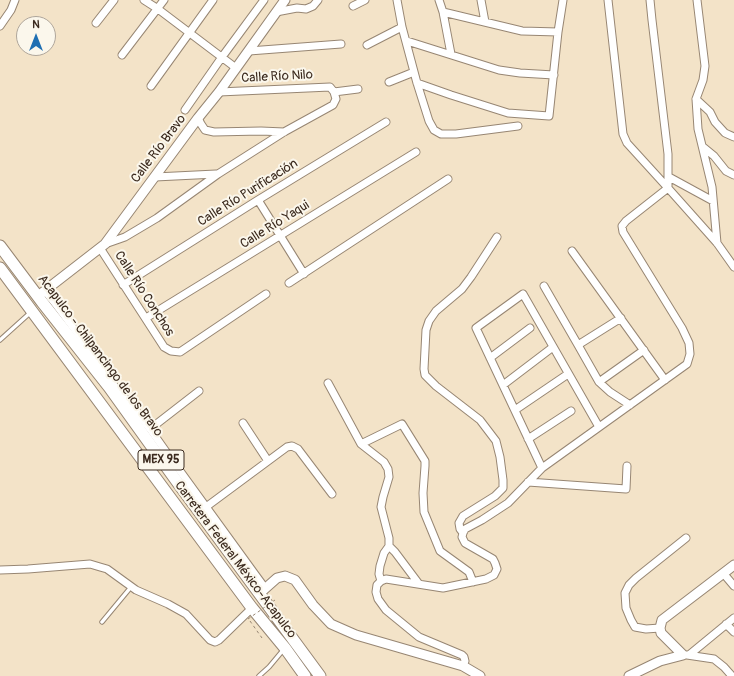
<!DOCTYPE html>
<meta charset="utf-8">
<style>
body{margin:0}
#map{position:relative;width:734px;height:676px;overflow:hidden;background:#f3e3c8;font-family:Pangolin,sans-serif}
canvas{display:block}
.north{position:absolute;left:16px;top:16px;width:40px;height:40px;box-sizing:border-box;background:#fbf7ec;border:1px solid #aea59a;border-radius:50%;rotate:0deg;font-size:11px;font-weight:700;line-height:16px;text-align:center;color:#3b2a1e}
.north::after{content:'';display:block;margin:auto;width:14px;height:18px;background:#1f6fb2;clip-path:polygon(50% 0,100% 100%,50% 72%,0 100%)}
</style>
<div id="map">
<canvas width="734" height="676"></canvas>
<div class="north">N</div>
</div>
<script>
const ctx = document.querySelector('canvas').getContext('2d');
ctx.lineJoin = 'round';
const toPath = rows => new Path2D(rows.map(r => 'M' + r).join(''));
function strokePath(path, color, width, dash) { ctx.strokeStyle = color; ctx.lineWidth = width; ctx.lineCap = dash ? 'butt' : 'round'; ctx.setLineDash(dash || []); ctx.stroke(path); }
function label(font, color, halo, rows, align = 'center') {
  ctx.font = font + ' Pangolin,sans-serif'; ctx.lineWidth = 4; ctx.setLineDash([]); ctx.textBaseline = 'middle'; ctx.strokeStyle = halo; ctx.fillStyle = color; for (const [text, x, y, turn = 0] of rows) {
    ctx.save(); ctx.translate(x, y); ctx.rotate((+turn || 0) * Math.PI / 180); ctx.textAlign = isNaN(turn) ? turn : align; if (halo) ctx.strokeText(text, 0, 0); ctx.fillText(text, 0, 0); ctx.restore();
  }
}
const path = toPath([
 [250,621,262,638]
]);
const service = toPath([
 [0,340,31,312],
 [102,622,131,587],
 [259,676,269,667,284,649]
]);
const minor = toPath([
 [144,0,158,9,236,68],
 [397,0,402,27,417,83,429,121,434,130,441,134,456,134,518,126],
 [439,0,443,12,451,54],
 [481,0,485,22],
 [608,0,623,134,627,143,668,188,717,243,734,267],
 [697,0,705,66,703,80,696,99,698,129,712,187,717,243],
 [353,6,365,0],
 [276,12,297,8,306,9,313,6,318,0],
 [443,12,522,31,558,32],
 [96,23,114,0],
 [0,26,11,10,15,0],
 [407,41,499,70,520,73,554,75],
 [367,45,402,27],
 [249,51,341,44],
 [122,55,164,0],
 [389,82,414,72],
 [417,83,451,95,508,113,549,116,558,32,563,0],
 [151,86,213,0],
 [334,92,358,89],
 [696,99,710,112,715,122,725,133,734,137],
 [185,110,222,57,264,0],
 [198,118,201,124,205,130,214,132,261,131,284,132],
 [703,147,714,156,726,171,734,175],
 [155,177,216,174],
 [669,177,713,201],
 [258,200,304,274],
 [105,244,125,237,157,218,218,174,284,132,333,105,336,99,334,92,330,87,219,92],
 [100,248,164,347,171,351,180,352,266,294],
 [572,251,665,380],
 [289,283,448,179],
 [123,285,258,200,386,122],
 [544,286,578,345,599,382,610,392,630,405],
 [45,291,54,302,98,361,112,383,133,407,150,429,167,453,254,573,265,588],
 [146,318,416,152],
 [578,345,621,318],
 [490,358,530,328],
 [599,382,644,350],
 [328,383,361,444,384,462,388,469,389,477,383,497,381,507,389,538,389,546,384,553,380,566,379,574,381,581],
 [503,385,553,347],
 [515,410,568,374],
 [243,423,268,461],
 [150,429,199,391],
 [528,439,571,411],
 [361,444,402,424,425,461,425,466,423,493,424,512,440,551,469,572,473,582],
 [542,468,476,328,523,294,599,427],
 [528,482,626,489,627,466],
 [206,507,287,447,292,446,298,449,332,494],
 [463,533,460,529,459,523,463,516,495,496,503,488,503,480,500,457,496,441,480,420,436,386,425,375,424,369,426,330,429,321,436,311,462,289,471,277,497,237],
 [389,546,395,552,419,584],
 [0,570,28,569,90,564,100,567,107,569,136,590,168,604,186,614,210,640,215,642,219,640,252,608],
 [723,573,734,586],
 [726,624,734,632],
 [660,628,646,629,635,627,631,620,626,608,625,593,629,585,636,578,686,538],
 [687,655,714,659,724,667,732,676],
 [689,655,734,618],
 [463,666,465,661,464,657,462,655,419,637,386,610,378,599,376,592,377,585,381,581,386,579,443,588,486,579,494,575,497,569,495,563,493,559,465,543,462,537,463,533,465,529,482,520,508,503,542,468,687,364,690,354,689,343,682,328,623,232,622,226,626,221,668,188,668,154,652,20,650,0]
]);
const tertiary = toPath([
 [38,296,105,244,198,118,219,92,285,0],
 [259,594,277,578,285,576,295,580,313,605,331,624,356,635,463,666,480,676],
 [629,676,660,661,683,655,661,633,660,628,662,620,734,565]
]);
const primary = toPath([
 [0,246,42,302,109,387,178,483,320,676],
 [0,268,252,608,285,648,305,676]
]);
const pathBridge = toPath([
 [248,619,275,600]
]);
const shields = [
 [161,460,46]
];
const shieldNames = [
 ["MEX 95",161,460]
];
const streetNames = [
 ["Calle Río Nilo",277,77,-3],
 ["Calle Río Bravo",159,149,-53],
 ["Calle Río Purificación",248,193,-32],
 ["Calle Río Yaqui",275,225,-32],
 ["Calle Río Conchos",144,294,57],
 ["Acapulco - Chilpancingo de los Bravo",100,356,53],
 ["Carretera Federal México-Acapulco",235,560,53]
];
strokePath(service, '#978673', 5.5);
strokePath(minor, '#978673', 9);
strokePath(tertiary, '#978673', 11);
strokePath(primary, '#978673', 13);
strokePath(path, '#978673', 1, [3, 3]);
strokePath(service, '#fff', 3.5);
strokePath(minor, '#fff', 7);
strokePath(tertiary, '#fff', 9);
strokePath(primary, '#fff', 11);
strokePath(pathBridge, '#978673', 1, [3, 3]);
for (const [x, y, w] of shields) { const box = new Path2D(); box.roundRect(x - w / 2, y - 10, w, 20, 3); ctx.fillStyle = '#fbf7ec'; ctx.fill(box); strokePath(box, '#3b2a1e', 1); }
label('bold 12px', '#3b2a1e', null, shieldNames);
label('13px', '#3b2a1e', '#fbf7ec', streetNames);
</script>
